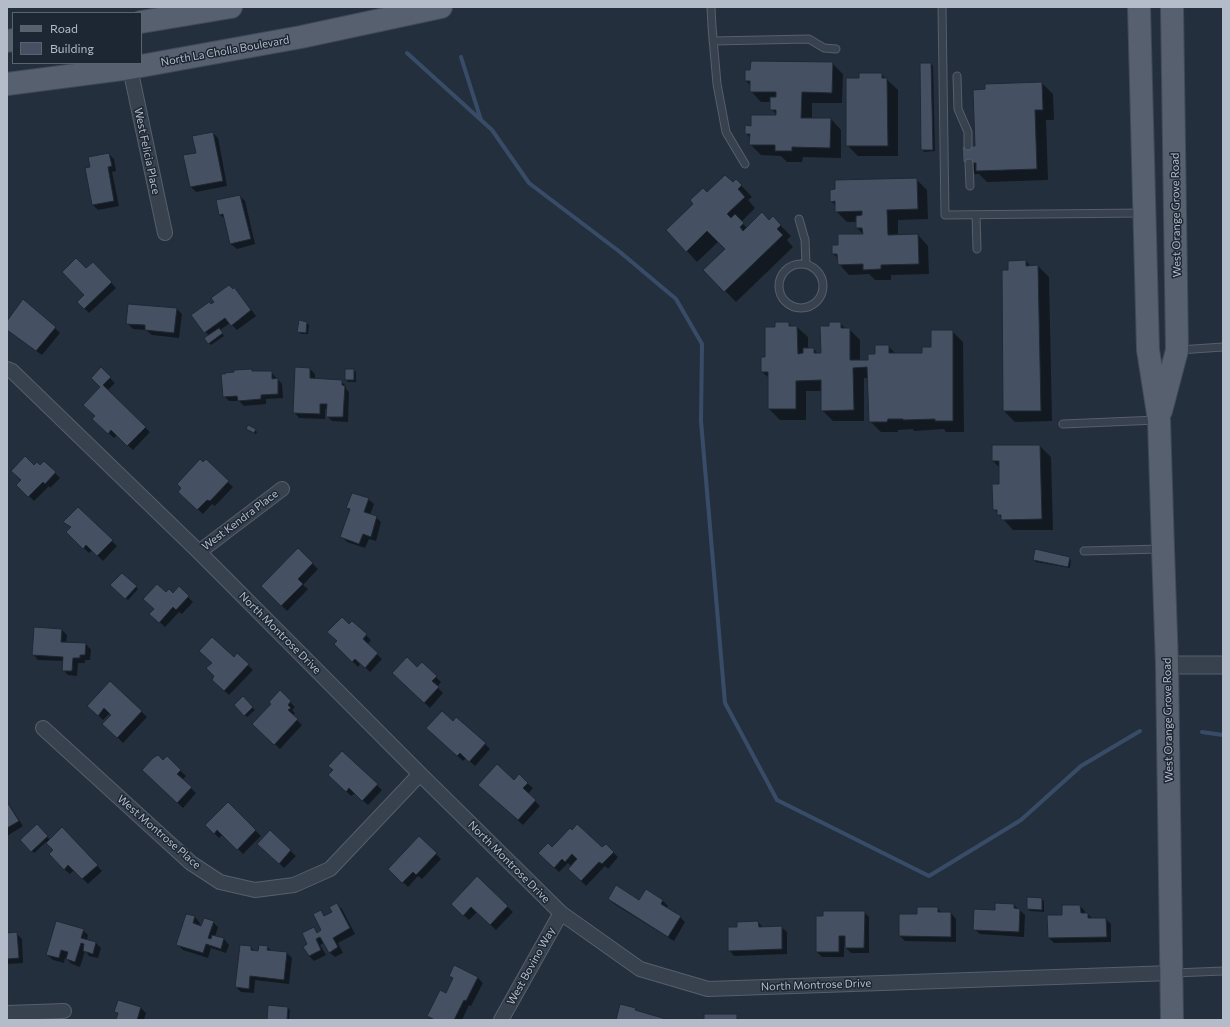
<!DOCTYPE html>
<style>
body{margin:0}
#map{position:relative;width:1230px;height:1027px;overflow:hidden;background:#242f3e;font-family:Commissioner,sans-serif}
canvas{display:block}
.frame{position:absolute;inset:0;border:8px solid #b4bcc9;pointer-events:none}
.legend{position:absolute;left:12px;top:12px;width:130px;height:52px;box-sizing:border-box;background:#1d2633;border:1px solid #59626f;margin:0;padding:5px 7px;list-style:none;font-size:12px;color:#b4bcc9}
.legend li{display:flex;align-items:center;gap:8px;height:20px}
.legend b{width:20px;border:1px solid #59626f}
</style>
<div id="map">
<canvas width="1230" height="1027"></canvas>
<div class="frame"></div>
<ul class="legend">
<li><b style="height:5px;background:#56606e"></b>Road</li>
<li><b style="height:11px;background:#455162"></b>Building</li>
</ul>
</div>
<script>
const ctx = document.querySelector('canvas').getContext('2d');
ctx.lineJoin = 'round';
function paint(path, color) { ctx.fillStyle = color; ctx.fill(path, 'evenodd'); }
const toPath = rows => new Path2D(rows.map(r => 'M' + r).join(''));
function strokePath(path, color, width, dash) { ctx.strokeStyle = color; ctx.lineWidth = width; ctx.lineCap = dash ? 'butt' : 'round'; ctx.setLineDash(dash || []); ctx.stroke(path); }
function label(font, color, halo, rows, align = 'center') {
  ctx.font = font + ' Commissioner,sans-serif'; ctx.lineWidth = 3; ctx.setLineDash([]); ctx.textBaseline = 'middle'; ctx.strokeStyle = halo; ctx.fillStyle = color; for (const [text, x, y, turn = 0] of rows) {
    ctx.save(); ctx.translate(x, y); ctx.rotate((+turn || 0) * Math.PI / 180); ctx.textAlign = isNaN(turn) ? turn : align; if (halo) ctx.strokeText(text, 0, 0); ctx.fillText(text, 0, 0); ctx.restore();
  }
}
const shadow = toPath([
 [832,63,843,74,842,103,812,103,812,119,831,119,841,130,841,158,803,157,802,162,787,162,781,156,761,155,750,144,750,138,746,133,752,127,778,116,771,109,771,102,761,102,751,91,751,86,746,81],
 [931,64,933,66,935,151,924,152,922,149],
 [881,74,898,90,898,156,858,156,847,145,860,79],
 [1042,83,1053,94,1054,120,1046,120,1048,180,987,182,979,174,975,174,964,163,976,147],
 [213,133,218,138,227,186,196,192,191,187,197,154],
 [109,154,114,159,116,171,112,172,119,206,98,210,93,205,92,168],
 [916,179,927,190,928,219,898,220,898,236,918,235,928,246,929,274,891,275,891,280,875,280,869,274,849,275,839,264,839,259,833,254,839,246,864,235,857,228,857,222,847,222,836,211,836,206,831,201],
 [736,180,752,197,748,200,755,208,741,222,747,228,769,221,773,218,791,236,787,240,793,247,736,302,705,270,726,249,719,241,697,262,687,251,707,194,733,184],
 [240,196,245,201,255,244,237,249,231,244,226,220,220,215,217,201],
 [1026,261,1031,266,1038,266,1049,277,1052,421,1015,422,1004,411,1009,272],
 [93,263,116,288,89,313,78,302,86,295,87,270],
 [234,289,239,294,256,316,237,330,230,323,220,330,224,336,211,345,209,343,209,336,193,315,211,306],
 [177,309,182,314,179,338,152,335,146,330,133,329,127,323],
 [299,321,307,323,309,325,308,334,301,334,298,331],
 [7,323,55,328,60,333,42,355,10,332,7,329],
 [788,323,792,327,797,327,808,337,808,349,814,349,818,354,822,354,830,327,840,323,846,329,849,329,860,340,860,361,869,361,888,346,896,354,923,354,932,348,952,331,963,342,964,432,946,432,944,429,914,431,913,429,898,430,898,432,881,432,870,421,869,378,864,378,864,421,833,421,822,410,822,391,806,391,806,420,780,420,769,409,769,378,762,372,777,328],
 [101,369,115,383,107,391,150,432,133,450,117,435,114,438,94,419,96,416,101,387],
 [310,369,315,374,315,380,341,381,346,386,346,389,349,392,348,422,332,421,327,416,328,409,325,409,325,419,299,418,294,412],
 [251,370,253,372,271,372,282,384,283,398,266,399,266,404,244,406,239,401,229,401,224,396,236,373],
 [353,370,356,372,356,382,348,382,346,380],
 [247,429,255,430,257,432,256,434,249,431],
 [993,446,1040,446,1051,457,1053,530,1013,530,994,509,1000,485,1000,468,993,461],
 [206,461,233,487,215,506,212,504,203,514,179,492],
 [44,462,60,478,50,488,49,486,34,501,18,485,34,466,40,466],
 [368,499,374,504,370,515,376,517,381,522,376,541,369,539,365,548,347,542,341,536,350,511,347,508],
 [78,508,117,546,103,561,92,550,89,553,67,532,72,528,65,522],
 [298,549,318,569,303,585,308,589,287,611,262,586],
 [1069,558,1071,560,1070,568,1036,562,1034,560],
 [122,574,138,589,128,600,112,585],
 [179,588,193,602,182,614,179,612,165,627,151,614,166,593,173,594],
 [352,622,371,640,367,645,382,659,370,672,361,663,358,667,335,644],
 [62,630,67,635,66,643,86,644,91,650,90,660,85,660,85,663,78,663,77,676,68,675,63,670,63,661,38,660,33,654],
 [237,655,253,670,229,695,213,680],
 [422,663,441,682,437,687,443,693,430,708,393,673,417,668],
 [110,682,147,717,123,743,104,724,112,715,110,713,103,720,89,706],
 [280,692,295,707,292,710,295,713,293,716,302,725,280,749,254,724,272,704],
 [243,698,255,710,247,717,235,705],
 [453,722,485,744,490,749,475,766,466,758,463,761,432,733],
 [342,752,382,790,368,805,355,793,351,796,330,775,334,770],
 [167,758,186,776,182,780,196,793,183,808,143,770,163,762],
 [527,783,533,788,528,794,540,806,523,825,485,790],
 [7,801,23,826,7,836],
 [228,803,261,836,243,854,223,834,219,838,206,825],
 [37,826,50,840,67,834,102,871,88,884,74,870,70,874,64,869,54,850,46,842,34,853,22,840],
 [270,832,296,856,284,868,259,844],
 [419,837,441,859,422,879,418,876,408,887,389,869],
 [606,845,618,857,608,869,605,866,586,886,569,869,571,866,568,863,559,872,539,853,552,848,602,849],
 [477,878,513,912,496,930,477,912,469,920,452,904],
 [646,891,663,901,668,906,666,909,680,917,685,922,674,941,614,904,609,899,640,901],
 [1028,898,1042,899,1044,901,1044,912,1030,911,1028,909],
 [337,904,342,909,355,934,338,943,343,953,335,957,329,952,324,943,320,945,326,955,314,961,309,956,309,945,313,928,318,933,323,931,321,911,326,917,333,913],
 [1014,905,1025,915,1024,937,980,934,974,929,996,911],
 [1080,906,1085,911,1085,914,1088,914,1093,919,1106,919,1111,924,1111,942,1054,943,1049,938,1063,916],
 [937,908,942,913,951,913,956,919,956,942,905,941,900,936,918,915],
 [864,912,869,917,869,953,851,953,844,946,844,957,822,957,817,952],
 [187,915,195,917,200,923,199,926,202,927,213,922,218,927,215,937,224,939,229,945,226,953,211,948,208,958,183,950,177,944],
 [758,922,764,928,781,927,787,932,787,954,734,956,729,950,738,928],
 [83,930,88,935,87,940,96,943,101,948,98,958,89,956,85,951,80,967,72,964,65,958,64,963,53,960,47,955],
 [7,934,17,934,22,939,23,963,7,964],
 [250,947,255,951,259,952,267,947,272,951,287,953,292,958,289,984,255,980,254,993,241,992,236,987],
 [455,966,478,978,483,983,471,1006,469,1005,462,1020,432,1020,428,1016,446,994,453,979,450,976],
 [141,1008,146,1013,144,1020,117,1020,119,1015,116,1012],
 [288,1008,290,1010,289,1020,268,1020]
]);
const stream = toPath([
 [407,53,492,130,529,183,620,252,676,299,702,344,701,421,725,703,777,800,929,876,1021,820,1081,766,1140,731],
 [461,57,481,120],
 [1202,732,1223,735]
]);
const building = toPath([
 [751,61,833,62,832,93,802,92,801,118,831,118,830,148,792,147,792,151,775,151,775,145,749,145,750,134,745,134,745,125,751,126,751,115,776,115,776,110,770,110,770,97,776,97,776,92,750,92,750,81,745,81,745,70,750,70,751,61],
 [920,63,931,63,933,150,921,150,920,63],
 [859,73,882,73,882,78,887,78,888,146,846,146,846,78,859,78,859,73],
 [1042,82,1043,110,1035,110,1037,169,976,171,976,163,963,163,962,146,975,146,973,90,985,89,985,84,1042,82],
 [213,132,223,181,190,187,183,155,196,153,192,136,213,132],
 [109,153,112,166,108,167,114,201,92,205,85,168,90,167,88,157,109,153],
 [725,175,733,182,736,179,742,185,738,189,745,197,727,214,731,218,735,214,744,223,740,227,743,231,762,212,769,220,773,216,781,225,777,229,783,235,724,292,703,270,725,249,707,231,686,252,666,230,693,204,690,200,703,188,707,192,725,175],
 [917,178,918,209,887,210,888,235,918,234,919,264,881,265,881,269,863,270,863,264,838,265,837,254,832,254,832,245,838,245,838,234,863,234,862,228,856,228,856,216,862,215,862,211,835,212,835,201,830,202,830,190,835,189,835,180,917,178],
 [240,195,251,239,230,244,223,214,219,215,216,200,240,195],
 [76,258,86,268,93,262,112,282,84,309,77,302,84,295,62,272,76,258],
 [1026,260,1026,266,1038,265,1041,411,1003,411,1002,270,1008,270,1008,261,1026,260],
 [229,285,233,289,234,287,251,310,231,326,225,318,204,333,191,315,209,302,211,304,214,302,211,298,229,285],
 [23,299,56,327,36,351,7,330,7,321,23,299],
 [128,304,177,308,174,333,145,330,145,325,126,324,128,304],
 [299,320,307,322,306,333,297,332,299,320],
 [775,322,789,322,789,326,797,326,798,354,803,353,803,348,814,348,814,353,821,353,820,326,829,326,829,322,841,322,841,328,850,328,850,360,868,360,868,354,875,354,875,345,889,345,889,353,922,353,922,347,931,347,931,330,953,330,953,421,935,421,935,419,903,420,903,419,888,419,887,422,869,422,867,367,853,368,854,410,821,411,821,380,796,381,796,409,768,409,768,372,761,372,761,357,765,357,765,327,775,327,775,322],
 [219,328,223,333,208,344,204,338,219,328],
 [101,367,111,377,103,385,146,427,127,446,111,430,108,434,92,419,95,416,83,405,100,387,91,378,101,367],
 [295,367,310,368,310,378,342,380,342,385,345,386,343,417,326,417,327,404,320,404,320,414,293,413,295,367],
 [252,369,252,371,272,371,272,379,278,378,278,394,261,395,261,399,238,401,237,396,223,397,221,374,225,374,225,373,234,372,234,370,252,369],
 [345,369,354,369,354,380,345,380,345,369],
 [248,425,256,429,254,433,246,429,248,425],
 [992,445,1040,445,1042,519,1001,520,1001,515,997,515,997,510,993,510,992,484,999,484,999,461,992,461,992,445],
 [25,456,34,465,37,462,40,465,44,461,56,472,45,484,43,482,28,497,16,485,21,480,11,471,25,456],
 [200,459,203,462,206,459,229,481,210,501,207,500,197,510,178,492,181,488,177,484,200,459],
 [352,493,369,498,364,512,377,516,371,537,363,534,359,544,340,537,350,509,346,508,352,493],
 [78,507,113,540,97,556,86,545,83,549,66,532,71,527,63,522,78,507],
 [298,548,313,563,298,579,303,584,281,606,261,586,298,548],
 [1035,549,1070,557,1068,567,1033,560,1035,549],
 [122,573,137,586,125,599,110,585,122,573],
 [157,584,166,592,169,589,173,593,179,586,189,596,176,610,173,607,159,623,149,614,154,609,143,599,157,584],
 [342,617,349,624,352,621,367,634,363,639,378,653,365,668,355,659,352,662,334,644,337,641,327,632,342,617],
 [34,627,62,629,61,642,86,643,85,655,80,655,80,658,73,658,72,671,62,671,63,657,32,655,34,627],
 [212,637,234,657,237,653,249,664,224,691,212,680,214,676,206,668,212,663,199,651,212,637],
 [407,657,417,667,422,662,437,676,432,681,439,687,424,703,392,673,407,657],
 [110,681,142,711,117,738,102,724,111,715,104,708,98,716,87,706,110,681],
 [280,690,291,701,288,705,291,708,288,710,298,719,274,745,252,724,271,704,269,702,280,690],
 [243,696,253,707,244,716,234,705,243,696],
 [442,711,453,721,456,717,486,743,469,762,460,753,457,756,426,728,442,711],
 [342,751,378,784,362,801,349,788,346,792,328,775,333,770,328,766,342,751],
 [158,755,163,760,167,756,181,770,177,774,192,787,177,803,142,770,153,758,158,755],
 [497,764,514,780,519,774,528,783,523,788,536,800,518,820,478,785,497,764],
 [7,802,19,821,7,828,7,802],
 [228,802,256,830,237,850,217,830,214,834,205,825,228,802],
 [37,824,48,836,31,852,20,840,37,824],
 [577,824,602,847,606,844,614,852,602,864,599,862,581,881,568,869,577,859,572,854,565,862,562,859,554,868,538,853,548,843,552,847,570,828,572,830,577,824],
 [62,827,98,865,82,879,68,865,64,870,49,854,53,850,46,843,62,827],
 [270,830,291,850,279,864,257,844,270,830],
 [419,836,437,853,416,875,413,872,402,883,388,869,419,836],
 [477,876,508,906,490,925,471,907,463,916,451,904,477,876],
 [616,885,639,900,646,889,663,900,661,904,681,916,668,937,608,899,616,885],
 [1027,897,1042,898,1042,910,1027,909,1027,897],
 [337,903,350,928,333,938,338,947,329,953,320,937,316,939,321,950,309,956,303,947,307,944,302,933,314,927,317,933,321,930,313,914,321,910,324,916,332,912,329,907,337,903],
 [995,903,1014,904,1014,908,1020,909,1019,932,973,930,974,909,995,910,995,903],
 [1062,905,1080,905,1081,913,1088,913,1088,918,1106,918,1107,937,1048,938,1047,915,1062,915,1062,905],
 [917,907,938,907,938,912,951,912,951,937,899,936,899,914,917,914,917,907],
 [823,911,865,911,864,948,845,948,845,936,839,936,839,952,816,952,816,916,823,916,823,911],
 [186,914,195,916,193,923,201,926,204,918,214,921,208,938,211,939,212,935,224,938,221,949,206,944,203,953,176,945,186,914],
 [56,921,84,929,81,938,96,942,93,954,83,951,84,944,81,943,75,962,66,959,68,952,61,950,59,958,46,955,56,921],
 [758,921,759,927,782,926,782,949,728,951,728,927,737,927,737,922,758,921],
 [17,932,19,958,7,959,7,933,17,932],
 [240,945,251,946,251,950,258,951,259,945,268,946,267,950,287,952,284,980,250,976,249,989,235,987,240,945],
 [454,965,478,977,466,1001,464,1000,454,1020,435,1020,427,1016,440,990,446,993,453,978,449,976,454,965],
 [118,1000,141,1007,137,1020,116,1020,118,1013,114,1012,118,1000],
 [620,1004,636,1008,635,1010,666,1019,665,1020,616,1020,620,1004],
 [268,1005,288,1007,287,1020,267,1020,268,1005],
 [704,1014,737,1014,737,1019,749,1020,704,1020,704,1014]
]);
const service = toPath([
 [711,7,712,27,717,84,726,132,745,164],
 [942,7,945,215,1143,213],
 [713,41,809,39,824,48,836,49],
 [957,76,958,109,968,132,968,146],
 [969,163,970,186],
 [976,215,977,249],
 [799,219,805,240,806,264],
 '779 286a22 22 0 1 1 44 0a22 22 0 1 1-44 0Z',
 [1179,350,1223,347],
 [1063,424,1157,420],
 [1084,551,1161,549],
 [1174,973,1223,971]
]);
const minor = toPath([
 [130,68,165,233],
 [7,369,12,371,199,552,420,774,561,913,640,969,708,989,1172,973],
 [199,552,282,489],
 [43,728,191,863,220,882,255,890,294,885,330,869,420,774],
 [7,1013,64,1011],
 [501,1020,561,913]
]);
const tertiary = toPath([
 [1167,665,1223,665]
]);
const primary = toPath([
 [1139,7,1148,350,1159,420,1163,549,1167,665,1172,1020],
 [141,22,231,7],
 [7,41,13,40],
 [7,84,130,68,301,37,441,7],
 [1161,411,1177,350,1172,7]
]);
const streetNames = [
 ["North La Cholla Boulevard",225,51,-10],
 ["West Felicia Place",147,151,78],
 ["West Orange Grove Road",1176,215,-91],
 ["West Kendra Place",240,520,-37],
 ["North Montrose Drive",280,633,45],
 ["West Orange Grove Road",1168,720,-91],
 ["West Montrose Place",159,832,41],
 ["North Montrose Drive",509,862,45],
 ["West Bovino Way",531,966,-61],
 ["North Montrose Drive",816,985,-2]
];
paint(shadow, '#0007');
strokePath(stream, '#394c67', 4);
paint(building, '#455162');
strokePath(building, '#1f2835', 1);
strokePath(service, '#565f6c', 9);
strokePath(minor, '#565f6c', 16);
strokePath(tertiary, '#565f6c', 19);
strokePath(primary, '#414a57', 24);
strokePath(service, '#38414e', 7);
strokePath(minor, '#38414e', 14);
strokePath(tertiary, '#38414e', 17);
strokePath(primary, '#56606e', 22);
label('11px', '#b4bcc9', '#1d2633', streetNames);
</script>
